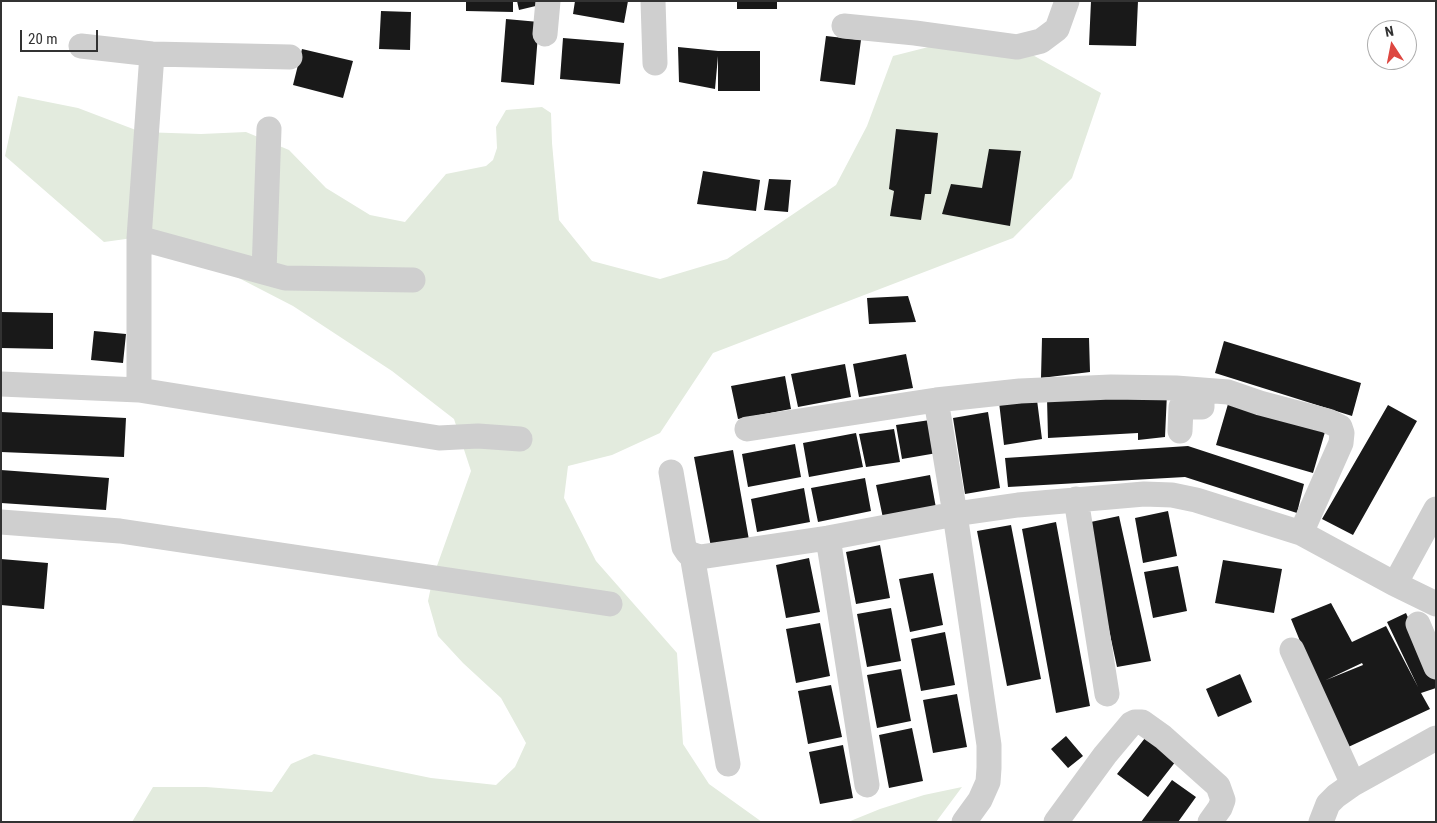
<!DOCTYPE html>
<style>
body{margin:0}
#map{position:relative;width:1437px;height:823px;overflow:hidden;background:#fff;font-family:"Roboto Condensed",sans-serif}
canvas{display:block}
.frame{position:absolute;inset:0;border:2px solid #323232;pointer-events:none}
.north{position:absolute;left:1367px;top:20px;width:50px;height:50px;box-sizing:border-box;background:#fff;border:1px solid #adadad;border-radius:50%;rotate:349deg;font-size:14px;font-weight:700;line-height:20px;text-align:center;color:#323232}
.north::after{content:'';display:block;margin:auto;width:18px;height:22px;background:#dd4740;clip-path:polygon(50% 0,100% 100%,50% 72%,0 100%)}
.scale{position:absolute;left:20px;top:30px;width:78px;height:22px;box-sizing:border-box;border:2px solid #323232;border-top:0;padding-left:6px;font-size:15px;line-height:18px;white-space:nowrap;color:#323232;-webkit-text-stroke:4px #fff;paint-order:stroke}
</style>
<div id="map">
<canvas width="1437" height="823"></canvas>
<div class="frame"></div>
<div class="north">N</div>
<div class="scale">20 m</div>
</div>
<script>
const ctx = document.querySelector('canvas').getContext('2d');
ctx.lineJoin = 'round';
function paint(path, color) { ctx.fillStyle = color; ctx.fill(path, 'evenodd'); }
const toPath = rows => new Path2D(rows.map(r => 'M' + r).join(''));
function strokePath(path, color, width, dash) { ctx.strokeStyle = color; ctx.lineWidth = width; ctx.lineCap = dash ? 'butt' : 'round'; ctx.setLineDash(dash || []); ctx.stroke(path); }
const green = toPath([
 [952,41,1029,53,1101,93,1072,178,1013,238,713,353,660,433,612,455,568,466,564,498,596,561,677,653,683,744,709,784,762,822,132,822,153,787,206,787,272,792,291,764,314,754,431,778,496,785,515,767,526,743,501,698,463,663,438,636,428,601,433,577,471,471,454,419,392,371,293,306,231,274,133,238,104,242,5,156,18,96,78,108,141,132,201,134,246,132,289,150,326,188,370,215,405,222,446,174,486,166,493,160,497,148,496,127,506,110,542,107,551,113,552,143,559,220,592,261,660,279,727,259,836,185,867,126,893,56],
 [962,787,936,822,848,822,880,809,924,795]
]);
const building = toPath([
 [466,1,513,1,513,12,466,11],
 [517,1,544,1,544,4,519,10],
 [575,1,628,1,624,23,573,14],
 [737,1,777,1,777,9,737,9],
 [1091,1,1138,1,1136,46,1089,45],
 [381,11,411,12,410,50,379,49],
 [506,19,539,22,534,85,501,82],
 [826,36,861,40,855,85,820,81],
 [563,38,624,43,620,84,560,79],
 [678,47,718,51,760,51,760,91,718,91,718,56,715,89,679,82],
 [302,49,353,61,343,98,293,85],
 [896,129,938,133,931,194,925,194,921,220,890,216,894,191,889,189],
 [989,149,1021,151,1010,226,942,214,951,184,982,188],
 [703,171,760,180,756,211,697,204],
 [769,179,791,180,788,212,764,210],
 [908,296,916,322,869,324,867,298],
 [1,312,53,313,53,349,1,348],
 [94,331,126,334,123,363,91,360],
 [1042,338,1089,338,1090,372,1041,378],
 [1224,341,1361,383,1352,416,1215,373],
 [906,354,913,388,859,397,853,364],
 [845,364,851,397,798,407,791,374],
 [785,376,791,409,738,419,731,386],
 [1167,393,1165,437,1138,440,1138,433,1048,438,1047,398],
 [1037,400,1042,439,1004,445,999,402],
 [1228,404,1325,432,1313,473,1216,445],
 [1388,405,1417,421,1353,535,1322,519],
 [1,412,126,418,124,457,1,452],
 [988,412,1000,488,965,494,953,418],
 [930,420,937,453,902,459,896,425],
 [894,429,900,462,866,467,859,434],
 [856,433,863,467,809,477,803,443],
 [795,444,801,477,748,487,742,454],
 [1188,446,1304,484,1297,513,1185,477,1008,487,1005,458],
 [733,450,749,540,711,547,694,457],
 [1,470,109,478,106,510,1,503],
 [930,475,936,508,883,518,876,485],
 [865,478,871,511,818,522,811,488],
 [804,488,810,522,757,532,751,499],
 [1168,511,1177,556,1143,563,1135,518],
 [1119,516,1151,661,1117,667,1086,523],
 [1056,522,1090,706,1056,713,1022,529],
 [1011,525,1041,679,1007,686,977,531],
 [880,545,890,598,856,604,846,552],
 [809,558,820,612,786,618,776,565],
 [1,559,48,563,44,609,1,605],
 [1223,560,1282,569,1274,613,1215,603],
 [1178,566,1187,611,1153,618,1144,572],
 [933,573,943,625,910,632,899,579],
 [1331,603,1352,642,1386,626,1418,687,1387,622,1406,613,1436,682,1436,688,1421,693,1430,709,1344,749,1291,619],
 [1362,663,1363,665,1326,680],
 [891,608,901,661,867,667,857,614],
 [820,623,830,676,796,683,786,629],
 [945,632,955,685,921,691,911,639],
 [901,669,911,721,877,728,867,675],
 [1240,674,1252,702,1218,717,1206,689],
 [831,685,842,737,808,744,798,691],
 [957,694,967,747,933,753,923,700],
 [912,728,923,781,889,788,879,735],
 [1066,736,1083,756,1068,768,1051,749],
 [1145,738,1176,761,1148,797,1117,774],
 [843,745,853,798,820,804,809,752],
 [1172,780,1196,797,1178,822,1141,822]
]);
const street = toPath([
 [653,1,655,63],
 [844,26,915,33,1017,47,1041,41,1057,29,1067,1],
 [545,34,548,1],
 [81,46,152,54,290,57],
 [139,238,285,278,413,280],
 [264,272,269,129],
 [1,384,139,390,439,438,478,436,520,439],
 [139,390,139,238,152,54],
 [936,400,955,514,989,745,989,768,988,782,980,800,964,822],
 [747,429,936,400,1020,391,1111,387,1176,388,1228,392,1260,403,1328,421,1340,427,1342,433,1341,443,1301,533],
 [1180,431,1181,407,1202,407,1202,390],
 [671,472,684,547,688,553,700,557,828,538,955,514,1018,505,1144,494,1172,495,1196,500,1301,533,1395,584,1436,509],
 [1076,499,1107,694],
 [1,522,120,531,610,604],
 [828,538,867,785],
 [692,555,728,764],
 [1395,584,1436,604],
 [1418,624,1436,667],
 [1292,650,1353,784],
 [1056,822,1105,755,1131,724,1135,722,1142,722,1163,737,1218,786,1223,800,1220,808,1210,822],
 [1321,822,1328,804,1336,796,1353,784,1436,738]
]);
paint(green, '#e3ebde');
paint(building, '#191919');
strokePath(street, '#cfcfcf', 25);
</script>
